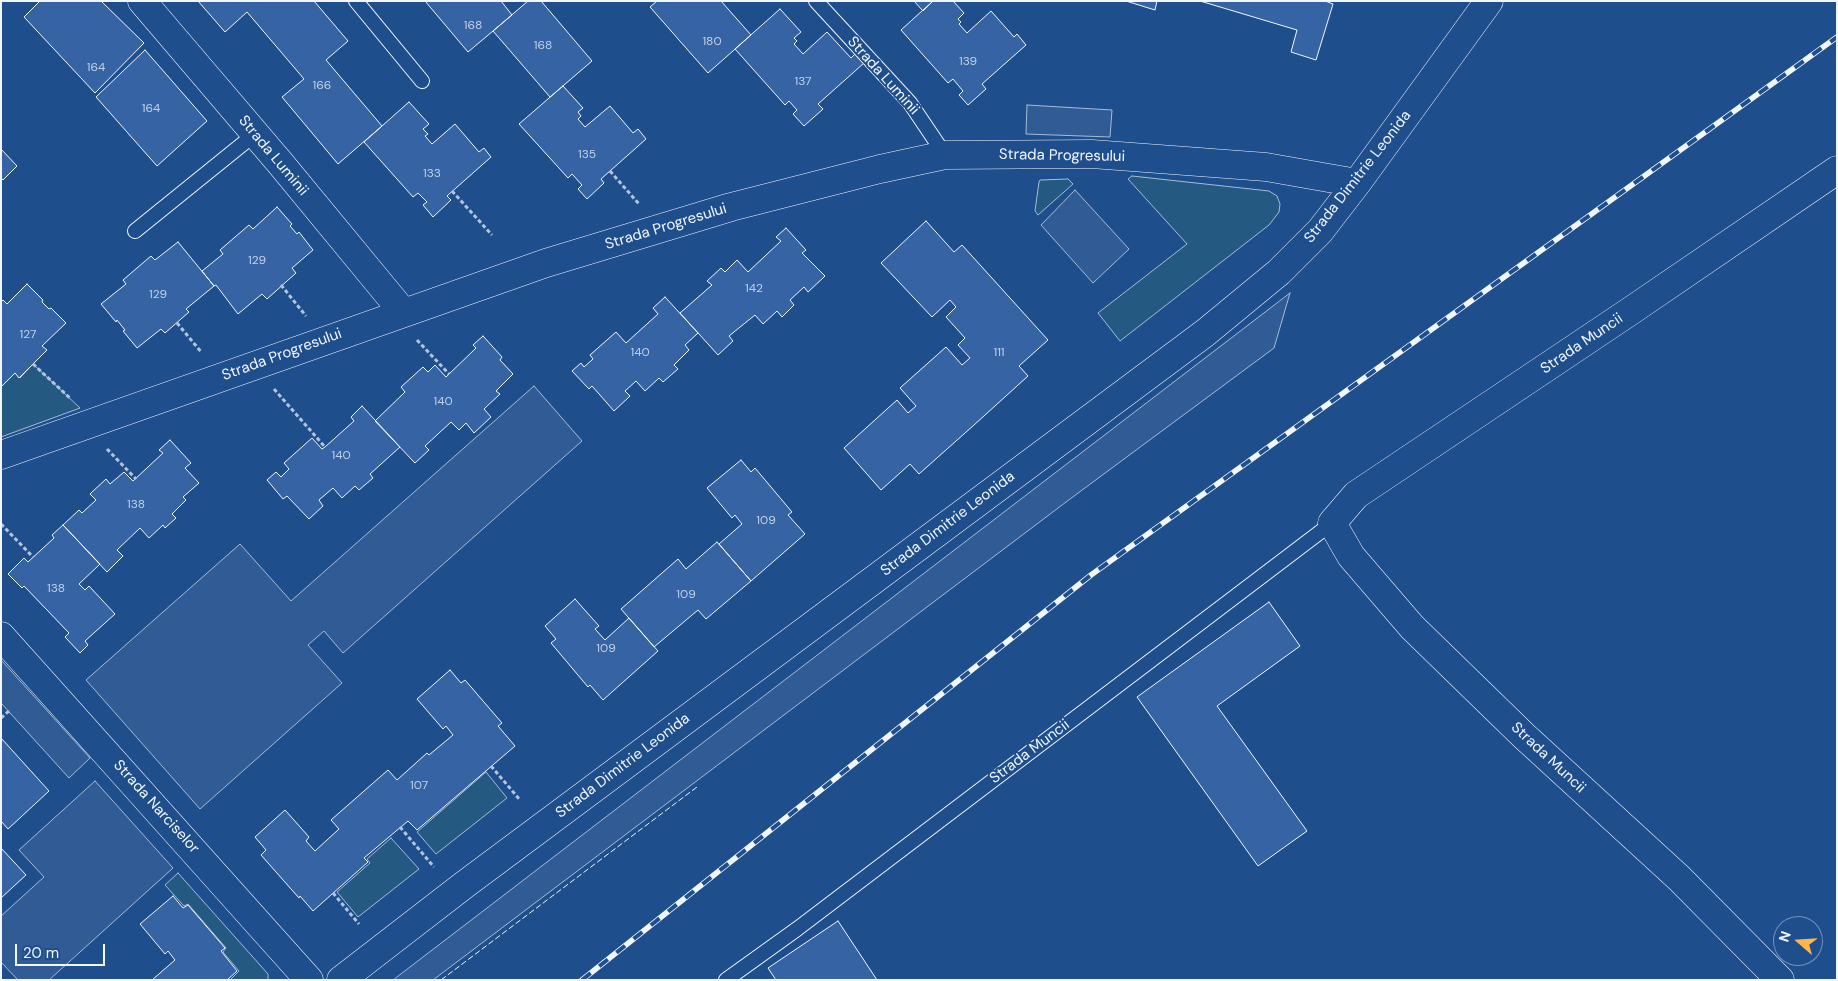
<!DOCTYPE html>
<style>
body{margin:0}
#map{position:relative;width:1838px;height:981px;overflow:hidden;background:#1f4e8c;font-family:"DM Sans",sans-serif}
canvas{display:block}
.frame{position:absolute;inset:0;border:2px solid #f2f6ff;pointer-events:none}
.north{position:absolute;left:1773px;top:916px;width:50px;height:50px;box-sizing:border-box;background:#1f4e8c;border:1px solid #7391ba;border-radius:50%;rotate:289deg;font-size:14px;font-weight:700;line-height:20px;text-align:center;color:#f2f6ff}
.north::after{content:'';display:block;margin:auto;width:18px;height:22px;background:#ffb74d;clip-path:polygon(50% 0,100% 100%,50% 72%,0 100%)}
.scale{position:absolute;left:15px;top:944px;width:90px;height:22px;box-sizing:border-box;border:2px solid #f2f6ff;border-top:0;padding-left:6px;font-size:15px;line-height:18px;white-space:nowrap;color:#f2f6ff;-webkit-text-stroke:4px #1f4e8c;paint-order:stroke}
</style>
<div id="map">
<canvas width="1838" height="981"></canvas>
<div class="frame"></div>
<div class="north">N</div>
<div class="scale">20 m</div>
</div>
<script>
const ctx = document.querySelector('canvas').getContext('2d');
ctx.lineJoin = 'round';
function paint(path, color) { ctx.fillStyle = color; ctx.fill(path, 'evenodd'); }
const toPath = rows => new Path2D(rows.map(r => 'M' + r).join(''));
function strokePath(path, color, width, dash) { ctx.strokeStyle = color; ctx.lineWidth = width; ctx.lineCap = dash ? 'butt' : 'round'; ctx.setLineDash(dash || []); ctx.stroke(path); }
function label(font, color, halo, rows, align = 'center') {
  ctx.font = font + ' "DM Sans",sans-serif'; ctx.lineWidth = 4; ctx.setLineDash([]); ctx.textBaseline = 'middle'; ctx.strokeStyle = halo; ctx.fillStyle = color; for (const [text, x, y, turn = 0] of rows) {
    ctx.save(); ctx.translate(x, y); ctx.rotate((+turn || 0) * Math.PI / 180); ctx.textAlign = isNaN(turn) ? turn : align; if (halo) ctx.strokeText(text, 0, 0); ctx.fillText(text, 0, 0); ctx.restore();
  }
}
const green = toPath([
 [1132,176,1269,191,1277,196,1280,204,1279,212,1269,225,1120,341,1098,313,1187,244,1128,179,1132,176],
 [1068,179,1073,184,1038,215,1035,211,1039,182,1040,180,1068,179],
 [33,364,80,408,1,437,1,387,15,373,20,378,33,364],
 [486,772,507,798,436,854,417,832,486,772],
 [391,838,419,869,358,917,337,892,370,863,367,859,391,838],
 [178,873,268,974,268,980,230,980,239,971,223,952,226,948,188,904,184,906,165,885,178,873]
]);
const parking = toPath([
 [1027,105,1112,110,1110,137,1026,134,1027,105],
 [1075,190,1129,249,1093,283,1041,225,1075,190],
 [1290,293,1274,348,1070,499,433,980,393,980,1290,293],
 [534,386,582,441,343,653,324,631,308,645,342,683,200,809,86,680,240,544,291,601,534,386],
 [1,660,90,758,69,778,1,703,1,660],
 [95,781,173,868,49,980,18,980,1,962,1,916,44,877,19,850,95,781]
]);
const building = toPath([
 [40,1,101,1,144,43,95,93,24,17,40,1],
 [198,1,314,1,348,41,326,60,382,126,338,164,282,97,304,79,247,12,225,32,198,1],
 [425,1,501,1,512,15,468,52,425,1],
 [528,1,541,1,592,61,550,97,493,31,528,1],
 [657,1,721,1,751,35,708,73,650,7,657,1],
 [914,1,933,1,923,11,914,1],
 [933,1,953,1,964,13,958,19,961,22,959,24,967,33,991,11,1014,37,1017,34,1026,45,982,84,986,89,968,105,959,95,963,91,953,79,948,83,901,30,933,1],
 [1126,1,1157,1,1155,10,1126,1],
 [1200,1,1325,1,1333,4,1316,60,1291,52,1297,30,1200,1],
 [780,9,801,32,794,38,797,41,794,44,803,54,827,32,851,58,855,54,864,63,818,104,823,109,804,126,793,114,797,110,789,101,785,105,735,49,780,9],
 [145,50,207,121,157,166,96,97,145,50],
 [563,86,583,108,578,112,581,116,578,119,585,127,610,106,633,133,638,129,646,139,601,179,604,183,587,199,578,189,582,185,572,174,568,178,519,124,563,86],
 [409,102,429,124,423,129,428,134,425,136,432,144,455,124,479,152,484,148,491,157,447,196,451,200,433,217,423,205,427,202,418,193,413,197,364,142,409,102],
 [1,149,17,166,3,180,1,178,1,149],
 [277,207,292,224,290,226,297,234,299,232,313,250,292,268,296,273,267,299,262,294,238,314,216,285,214,286,202,271,223,254,220,250,249,225,253,229,277,207],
 [926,221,954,252,962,245,1048,340,1019,366,1028,376,974,425,919,474,910,464,881,490,844,448,897,400,908,413,916,406,900,388,946,347,962,365,970,358,958,345,965,338,946,317,956,307,950,300,932,317,881,263,926,221],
 [786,228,806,250,802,253,825,276,808,292,804,287,790,300,794,305,782,317,777,311,763,324,755,315,729,336,733,341,718,355,680,313,712,285,707,281,721,268,725,272,737,260,748,272,781,241,776,237,786,228],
 [178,242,214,286,186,309,189,312,165,333,161,329,137,348,123,331,125,330,117,320,116,322,101,304,126,284,123,280,151,256,155,260,178,242],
 [27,284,43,300,42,302,49,309,51,308,66,323,42,346,47,350,19,378,15,373,1,387,1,302,3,300,7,304,27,284],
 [665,297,698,333,685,345,689,350,674,365,678,369,663,382,659,378,645,391,636,381,625,391,630,396,614,411,592,386,589,389,572,371,581,363,584,367,593,359,590,355,616,332,626,343,658,314,653,308,665,297],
 [483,336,502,357,500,360,513,374,496,391,500,394,484,409,491,417,474,433,466,423,459,430,451,422,425,446,429,450,415,463,375,421,405,392,401,387,423,367,428,372,435,365,446,377,476,348,473,345,483,336],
 [362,406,400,447,370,474,373,478,359,490,355,486,342,498,333,488,319,500,323,506,309,519,287,496,283,499,267,480,276,472,281,477,289,469,284,463,312,438,322,449,325,447,354,421,351,417,362,406],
 [170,440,191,463,185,468,199,483,183,497,186,500,172,514,176,518,165,528,163,525,149,538,140,528,117,550,123,556,107,572,63,525,79,510,82,513,96,500,90,494,106,479,110,484,124,472,133,481,163,453,159,450,170,440],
 [741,460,751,472,755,468,792,512,788,515,805,534,751,581,719,544,742,524,735,515,732,518,707,488,741,460],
 [63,525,100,564,79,584,85,590,89,586,115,614,85,641,88,645,80,653,65,637,69,633,24,586,22,588,8,574,24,558,28,562,54,538,52,535,63,525],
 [717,542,751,581,706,619,698,610,654,647,621,609,678,559,686,569,717,542],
 [575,599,599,626,595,629,605,640,629,618,658,651,603,700,590,685,588,687,551,643,556,639,545,626,575,599],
 [1269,602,1300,646,1217,706,1307,831,1258,866,1137,697,1269,602],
 [450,670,461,683,465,680,502,723,498,726,515,746,417,830,408,821,364,858,368,862,313,911,300,896,299,898,261,855,266,850,255,837,285,810,309,837,306,841,315,851,339,829,331,820,388,770,397,780,427,753,429,755,453,735,446,726,443,729,417,699,450,670],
 [1,738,49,791,8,829,1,821,1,738],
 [1,848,26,875,1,898,1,848],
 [173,896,183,908,188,905,225,948,221,951,237,971,227,980,152,980,175,960,168,951,165,954,140,924,173,896],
 [838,921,877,980,776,980,768,968,838,921]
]);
const path = toPath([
 [610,171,639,204],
 [452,191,492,235],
 [281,285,306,316],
 [177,323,202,353],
 [417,340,449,374],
 [33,364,71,399],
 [274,389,325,447],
 [107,449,136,479],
 [1,524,33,557],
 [1,718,9,711],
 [491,766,520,800],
 [400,827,434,867],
 [333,893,359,924]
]);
const lane = toPath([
 [356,1,422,81],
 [816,1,910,103,945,155],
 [135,231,255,134],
 [726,980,797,929,1332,523]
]);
const street = toPath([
 [142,1,281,164,403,312],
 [1,636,309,980],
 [1780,980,1679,878,1523,735,1412,627,1351,556,1332,523,1356,495,1632,310,1837,170]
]);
const secondary = toPath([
 [1,455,546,263,731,207,880,169,945,155,1092,154,1266,167,1357,183],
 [341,980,464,885,1205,333,1279,272,1320,231,1357,183,1489,1]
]);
const rail = toPath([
 [582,980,1091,575,1837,37]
]);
const fence = toPath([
 [441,980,697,787]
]);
const numberNames = [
 ["168",473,26],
 ["180",712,42],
 ["168",543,46],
 ["139",968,62],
 ["164",96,68],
 ["137",803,82],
 ["166",322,86],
 ["164",151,109],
 ["135",587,155],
 ["133",432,174],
 ["129",257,261],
 ["142",754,289],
 ["129",158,295],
 ["127",28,335],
 ["140",640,353],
 ["111",999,353],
 ["140",443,402],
 ["140",341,456],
 ["138",136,505],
 ["109",766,521],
 ["138",56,589],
 ["109",686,595],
 ["109",606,649],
 ["107",419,786]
];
const streetNames = [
 ["Strada Luminii",883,76,48],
 ["Strada Luminii",273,156,50],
 ["Strada Progresului",1062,156,1],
 ["Strada Dimitrie Leonida",1358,177,-52],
 ["Strada Progresului",666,227,-17],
 ["Strada Muncii",1582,344,-34],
 ["Strada Progresului",282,355,-20],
 ["Strada Dimitrie Leonida",948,524,-37],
 ["Strada Muncii",1030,752,-37],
 ["Strada Muncii",1548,758,43],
 ["Strada Dimitrie Leonida",623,766,-37],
 ["Strada Narciselor",156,807,48]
];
paint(green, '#245a82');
strokePath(green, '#a8bbd7', 1);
paint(parking, '#305b95');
strokePath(parking, '#a8bbd7', 1);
paint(building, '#3563a3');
strokePath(building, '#f2f6ff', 1);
strokePath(lane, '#f2f6ff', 16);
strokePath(street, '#f2f6ff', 29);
strokePath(secondary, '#f2f6ff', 29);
strokePath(path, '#b3c4dc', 3, [4, 2.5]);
strokePath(lane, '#1f4e8c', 14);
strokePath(street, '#1f4e8c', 28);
strokePath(secondary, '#1f4e8c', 28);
strokePath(rail, '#f2f6ff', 5.5);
strokePath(rail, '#1f4e8c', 4, [11]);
strokePath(fence, '#f2f6ff', 1, [6, 2.5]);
label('12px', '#c3d1e8', null, numberNames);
label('15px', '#f2f6ff', '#1f4e8c', streetNames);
</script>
